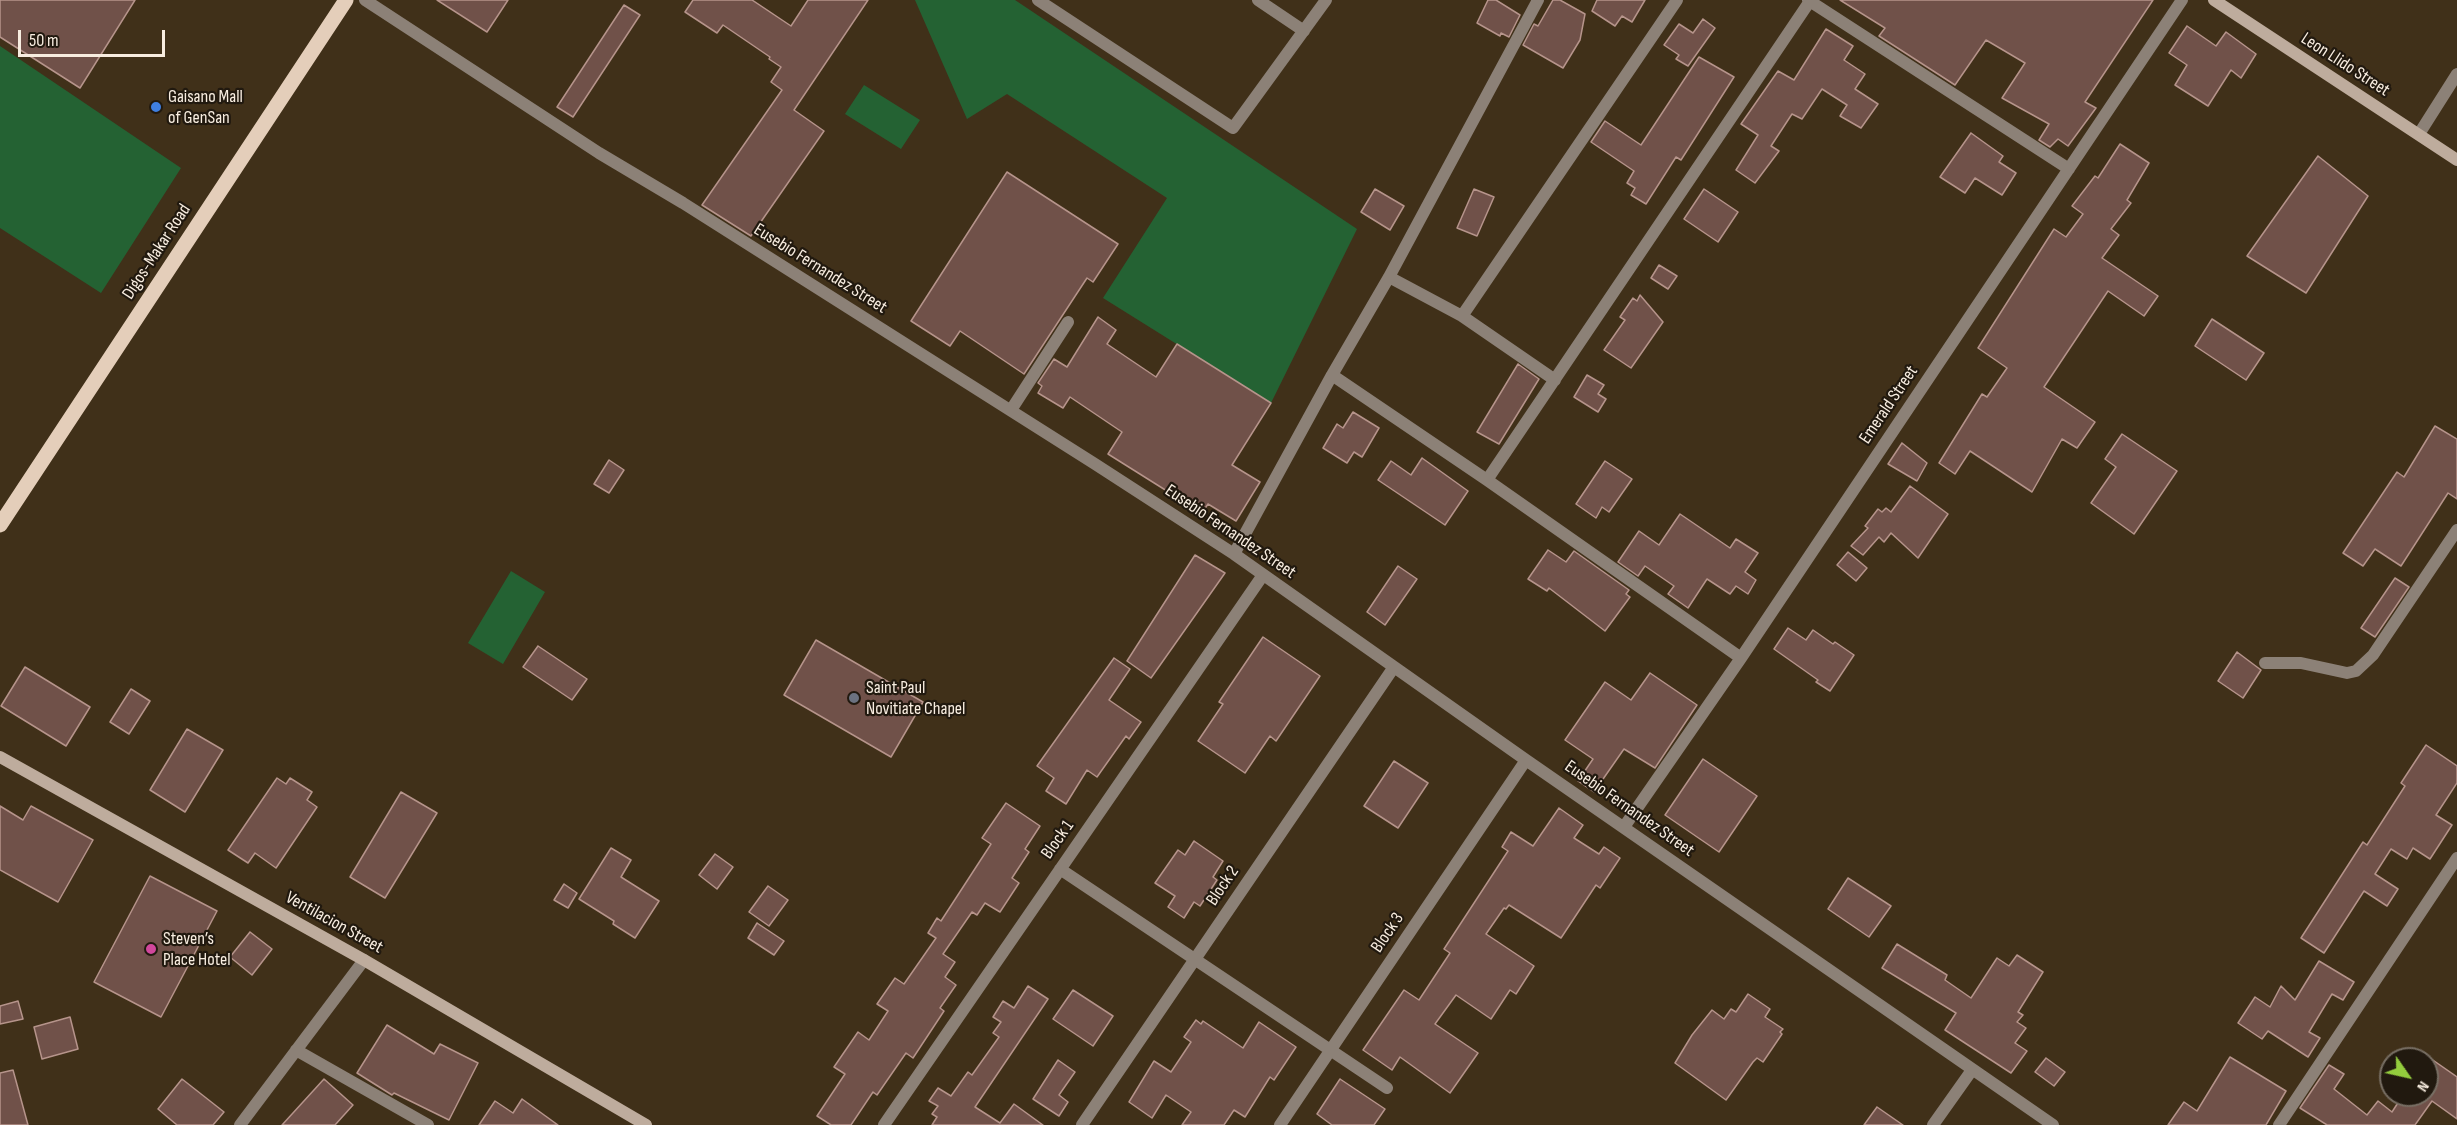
<!DOCTYPE html>
<meta charset="utf-8">
<style>
body{margin:0}
#map{position:relative;width:2457px;height:1125px;overflow:hidden;background:#403019;font-family:"Sofia Sans Condensed",sans-serif}
canvas{display:block}
.north{position:absolute;left:2379px;top:1047px;width:60px;height:60px;box-sizing:border-box;background:#21190f;border:2px solid #776e63;border-radius:50%;rotate:124deg;font-size:16px;font-weight:700;line-height:24px;text-align:center;color:#f8ede0}
.north::after{content:'';display:block;margin:auto;width:21px;height:27px;background:#93cc3d;clip-path:polygon(50% 0,100% 100%,50% 72%,0 100%)}
.scale{position:absolute;left:18px;top:30px;width:147px;height:27px;box-sizing:border-box;border:3px solid #f8ede0;border-top:0;padding-left:8px;font-size:18px;line-height:21px;white-space:nowrap;color:#f8ede0;-webkit-text-stroke:4px #21190f;paint-order:stroke}
</style>
<div id="map">
<canvas width="2457" height="1125"></canvas>
<div class="north">N</div>
<div class="scale">50 m</div>
</div>
<script>
const ctx = document.querySelector('canvas').getContext('2d');
ctx.lineJoin = 'round';
function paint(path, color) { ctx.fillStyle = color; ctx.fill(path, 'evenodd'); }
const toPath = rows => new Path2D(rows.map(r => 'M' + r).join(''));
function strokePath(path, color, width, dash) { ctx.strokeStyle = color; ctx.lineWidth = width; ctx.lineCap = dash ? 'butt' : 'round'; ctx.setLineDash(dash || []); ctx.stroke(path); }
function label(font, color, halo, rows, align = 'center') {
  ctx.font = font + ' "Sofia Sans Condensed",sans-serif'; ctx.lineWidth = 4.5; ctx.setLineDash([]); ctx.textBaseline = 'middle'; ctx.strokeStyle = halo; ctx.fillStyle = color; for (const [text, x, y, turn = 0] of rows) {
    ctx.save(); ctx.translate(x, y); ctx.rotate((+turn || 0) * Math.PI / 180); ctx.textAlign = isNaN(turn) ? turn : align; if (halo) ctx.strokeText(text, 0, 0); ctx.fillText(text, 0, 0); ctx.restore();
  }
}
const green = toPath([
 [915,0,1015,0,1357,229,1271,403,1103,298,1167,198,1007,94,967,119],
 [0,46,181,168,101,293,0,228],
 [864,85,920,120,901,149,845,114],
 [511,571,545,592,503,664,468,643]
]);
const building = toPath([
 [0,0,135,0,80,88,0,37,0,0],
 [437,0,508,0,487,32,437,0],
 [693,0,752,0,791,26,808,0,868,0,794,110,824,131,751,236,702,205,782,90,771,82,781,67,769,59,770,57,723,25,717,33,685,12,693,0],
 [1488,0,1496,0,1520,15,1509,37,1501,33,1500,36,1477,23,1488,0],
 [1553,0,1560,0,1585,14,1580,40,1563,68,1523,45,1534,24,1538,26,1553,0],
 [1597,0,1645,0,1632,22,1622,16,1615,26,1592,11,1597,0],
 [1840,0,2153,0,2085,102,2096,108,2068,146,2058,139,2050,147,2039,140,2049,124,2002,98,2025,63,1986,40,1955,85,1879,36,1885,28,1840,0],
 [624,5,640,15,573,117,557,107,624,5],
 [1703,19,1715,28,1688,66,1676,59,1679,55,1664,45,1679,24,1693,33,1703,19],
 [2187,26,2216,46,2226,32,2256,54,2241,78,2231,70,2208,106,2175,85,2187,65,2169,53,2187,26],
 [1826,29,1853,46,1844,60,1865,74,1855,89,1878,104,1861,128,1840,116,1847,105,1822,89,1802,119,1792,114,1771,146,1779,151,1755,183,1736,170,1758,135,1741,124,1778,71,1794,80,1826,29],
 [1699,57,1734,77,1681,160,1676,157,1646,204,1631,195,1635,188,1627,183,1634,171,1591,142,1605,121,1641,145,1699,57],
 [1971,133,2003,156,1999,162,2016,173,2002,195,1975,178,1965,193,1940,177,1971,133],
 [2120,144,2149,163,2127,200,2131,203,2111,229,2119,235,2102,258,2158,296,2144,316,2108,291,2044,387,2095,422,2077,448,2062,439,2032,492,1970,451,1955,474,1939,463,1982,394,1987,397,2007,368,1978,348,2054,229,2066,237,2083,214,2072,206,2095,176,2098,178,2120,144],
 [2318,156,2368,196,2306,293,2247,256,2318,156],
 [1007,172,1118,244,1093,282,1087,278,1024,374,960,331,950,346,911,321,1007,172],
 [1375,189,1404,206,1390,230,1361,212,1375,189],
 [1474,189,1494,197,1477,236,1457,228,1474,189],
 [1704,189,1738,212,1718,242,1684,219,1704,189],
 [1659,265,1677,276,1668,289,1651,278,1659,265],
 [1640,295,1663,322,1631,368,1604,350,1625,320,1620,317,1633,298,1637,301,1640,295],
 [1098,317,1116,330,1107,344,1156,377,1177,344,1271,403,1232,465,1260,482,1236,521,1208,504,1202,513,1108,454,1122,432,1070,397,1063,408,1038,393,1042,386,1038,383,1054,359,1067,367,1098,317],
 [2212,319,2264,353,2246,380,2195,346,2212,319],
 [1518,364,1539,379,1499,444,1477,432,1518,364],
 [1587,375,1604,385,1598,394,1606,399,1598,412,1574,397,1587,375],
 [1353,412,1379,428,1362,457,1354,452,1347,463,1323,448,1337,424,1343,428,1353,412],
 [2435,426,2457,439,2457,499,2448,493,2401,566,2375,549,2363,566,2343,553,2397,472,2404,477,2435,426],
 [2122,434,2177,471,2134,534,2091,503,2116,467,2105,459,2122,434],
 [1902,443,1927,463,1917,481,1888,464,1902,443],
 [1422,458,1468,491,1445,525,1378,480,1391,461,1411,475,1422,458],
 [609,460,624,470,609,493,594,484,609,460],
 [1605,461,1632,479,1609,512,1602,507,1596,518,1576,504,1605,461],
 [1910,486,1948,514,1918,558,1891,533,1884,542,1879,537,1863,555,1851,546,1868,528,1865,526,1878,509,1882,512,1886,508,1891,512,1910,486],
 [1680,514,1730,548,1736,539,1758,553,1745,572,1756,580,1748,594,1736,586,1730,594,1707,579,1688,608,1668,594,1674,586,1645,566,1638,576,1618,562,1639,531,1659,545,1680,514],
 [1548,550,1566,562,1574,551,1629,590,1626,594,1630,597,1605,631,1549,588,1547,591,1528,579,1548,550],
 [1848,552,1867,568,1856,581,1837,565,1848,552],
 [1195,555,1225,573,1151,678,1127,661,1195,555],
 [1398,566,1417,579,1385,625,1367,612,1398,566],
 [2395,578,2409,587,2375,637,2361,628,2395,578],
 [1788,628,1806,640,1813,630,1833,644,1835,642,1854,655,1830,691,1816,682,1818,680,1774,649,1788,628],
 [1263,637,1320,676,1276,741,1270,736,1245,773,1198,741,1223,704,1219,702,1263,637],
 [816,640,923,702,891,757,784,695,816,640],
 [538,646,587,679,572,700,523,667,538,646],
 [2237,652,2261,670,2243,698,2218,681,2237,652],
 [1114,658,1130,669,1109,700,1141,722,1129,739,1126,736,1097,777,1087,770,1066,804,1046,791,1054,778,1037,766,1114,658],
 [25,667,90,707,66,746,1,706,25,667],
 [1650,673,1697,705,1655,768,1624,749,1594,792,1578,781,1593,759,1565,740,1605,682,1631,700,1650,673],
 [131,689,150,701,129,734,110,722,131,689],
 [187,729,223,750,185,812,150,790,187,729],
 [2426,745,2457,766,2457,783,2436,815,2452,825,2430,859,2413,848,2407,859,2391,849,2375,874,2398,889,2387,906,2364,891,2324,953,2301,938,2363,842,2367,845,2405,786,2401,783,2426,745],
 [1703,759,1757,796,1719,852,1665,815,1703,759],
 [1394,761,1428,783,1398,828,1364,806,1394,761],
 [277,778,286,784,290,778,312,792,307,800,317,807,276,868,255,853,248,863,228,850,277,778],
 [401,792,437,813,385,898,350,877,401,792],
 [1006,803,1040,826,1025,849,1029,852,1012,878,1019,883,1000,912,985,903,977,915,972,912,943,954,955,962,945,977,956,985,940,1008,944,1011,913,1058,906,1053,877,1095,873,1092,851,1125,831,1125,817,1116,845,1074,834,1067,858,1032,869,1040,888,1011,877,1004,895,978,904,984,936,938,928,933,937,918,941,921,991,844,982,838,1006,803],
 [0,806,23,820,31,806,93,840,58,902,0,870,0,806],
 [1559,808,1583,825,1574,838,1599,854,1604,847,1620,858,1600,888,1596,885,1561,938,1509,905,1506,909,1504,908,1486,934,1534,966,1516,994,1510,990,1491,1019,1456,995,1435,1024,1478,1053,1450,1093,1400,1057,1392,1070,1363,1050,1404,990,1419,1000,1450,953,1444,949,1508,851,1502,847,1511,832,1533,846,1559,808],
 [1194,841,1223,861,1213,877,1217,880,1200,906,1194,902,1184,918,1168,907,1175,896,1155,883,1178,850,1185,855,1194,841],
 [611,848,631,860,621,877,659,901,635,938,613,924,614,921,579,899,611,848],
 [715,854,733,867,717,889,699,875,715,854],
 [150,876,217,911,161,1017,94,982,150,876],
 [1848,878,1891,906,1869,937,1828,909,1848,878],
 [564,884,577,893,568,908,554,900,564,884],
 [768,886,788,900,769,926,749,912,768,886],
 [757,923,784,941,774,955,748,938,757,923],
 [250,932,272,949,252,975,230,957,250,932],
 [1897,944,1947,975,1945,980,1971,998,1997,958,2009,966,2017,955,2043,972,2018,1012,2023,1015,2017,1022,2026,1028,2015,1043,2027,1051,2011,1073,1945,1030,1956,1013,1882,968,1897,944],
 [2319,961,2354,982,2343,1000,2332,994,2309,1032,2320,1038,2308,1057,2268,1031,2262,1039,2238,1023,2255,997,2270,1007,2281,986,2295,1000,2319,961],
 [1028,986,1048,999,975,1107,1000,1123,1014,1104,1043,1125,932,1125,937,1117,932,1114,938,1106,929,1101,938,1088,951,1096,968,1072,972,1075,999,1037,993,1033,1001,1022,993,1017,1003,1001,1014,1008,1028,986],
 [1073,990,1113,1016,1093,1046,1053,1019,1073,990],
 [1748,994,1770,1009,1765,1017,1783,1029,1780,1032,1782,1034,1763,1062,1757,1058,1753,1062,1726,1100,1675,1063,1692,1035,1712,1010,1724,1019,1731,1009,1736,1012,1748,994],
 [18,1001,23,1019,0,1024,0,1006,18,1001],
 [70,1017,78,1049,42,1059,34,1027,70,1017],
 [1196,1020,1201,1024,1203,1021,1243,1048,1259,1022,1296,1047,1274,1080,1270,1077,1245,1117,1234,1110,1224,1125,1182,1125,1191,1112,1166,1095,1152,1118,1129,1102,1154,1061,1171,1072,1191,1042,1184,1037,1196,1020],
 [387,1025,434,1054,440,1044,478,1063,449,1120,394,1093,392,1095,357,1073,387,1025],
 [2427,1056,2457,1077,2457,1119,2432,1101,2415,1125,2327,1125,2300,1108,2329,1065,2344,1074,2334,1089,2367,1115,2378,1101,2392,1112,2403,1095,2427,1095,2427,1056],
 [2230,1057,2286,1091,2266,1125,2168,1125,2184,1102,2197,1111,2230,1057],
 [2046,1058,2065,1072,2054,1086,2035,1072,2046,1058],
 [1058,1060,1075,1072,1059,1095,1068,1102,1059,1116,1033,1099,1058,1060],
 [13,1070,28,1125,0,1125,0,1073,13,1070],
 [182,1079,224,1112,213,1125,177,1125,158,1109,182,1079],
 [324,1079,353,1105,335,1125,282,1125,324,1079],
 [1340,1079,1385,1109,1374,1125,1332,1125,1317,1114,1340,1079],
 [522,1099,558,1125,479,1125,495,1101,513,1113,522,1099],
 [1877,1107,1903,1125,1864,1125,1877,1107]
]);
const street = toPath([
 [365,0,599,153,683,203,1095,464,1234,554,1526,760,2053,1125],
 [1038,0,1233,128,1326,0],
 [1258,0,1304,31],
 [1808,0,2069,169],
 [2419,134,2457,74],
 [1389,277,1462,316,1555,380],
 [1462,316,1677,0],
 [1332,375,1487,480,1741,658],
 [1011,410,1068,322],
 [1487,480,1810,1],
 [1234,554,1332,375,1389,277,1538,0],
 [2265,663,2301,663,2347,673,2356,671,2373,655,2457,530],
 [1624,827,1741,658,2182,0],
 [1060,869,1387,1088],
 [296,1050,428,1125],
 [240,1125,364,960],
 [884,1125,1263,575],
 [1082,1125,1394,667],
 [1280,1125,1526,760],
 [1933,1125,1972,1070],
 [2279,1125,2457,858]
]);
const secondary = toPath([
 [2214,0,2457,160],
 [0,757,364,960,646,1125]
]);
const primary = toPath([
 [0,525,346,0]
]);
const markers = [
 [156,107,6,"#3f7fe0"],
 [854,698,6,"#6b7280"],
 [151,949,6,"#d1479c"]
];
const streetNames = [
 ["Leon Llido Street",2345,65,33],
 ["Digos-Makar Road",157,252,-57],
 ["Eusebio Fernandez Street",820,269,32],
 ["Emerald Street",1889,405,-56],
 ["Eusebio Fernandez Street",1230,532,34],
 ["Eusebio Fernandez Street",1629,809,35],
 ["Block 1",1058,840,-55],
 ["Block 2",1223,886,-56],
 ["Ventilacion Street",334,923,29],
 ["Block 3",1388,933,-56]
];
const poiNames = [
 ["Gaisano Mall",168,97],
 ["of GenSan",168,118],
 ["Saint Paul",866,688],
 ["Novitiate Chapel",866,709],
 ["Steven’s",163,939],
 ["Place Hotel",163,960]
];
paint(green, '#246233');
paint(building, '#705149');
strokePath(building, '#b6948b', 1.5);
strokePath(street, '#8c8177', 12);
strokePath(secondary, '#beac9d', 12);
strokePath(primary, '#e4ceba', 15);
for (const [x, y, r, color] of markers) { const dot = new Path2D(); dot.arc(x, y, r, 0, 2 * Math.PI); ctx.fillStyle = color; ctx.fill(dot); strokePath(dot, '#21190f', 2); }
label('18px', '#f8ede0', '#21190f', streetNames);
label('18px', '#f8ede0', '#21190f', poiNames, 'left');
</script>
